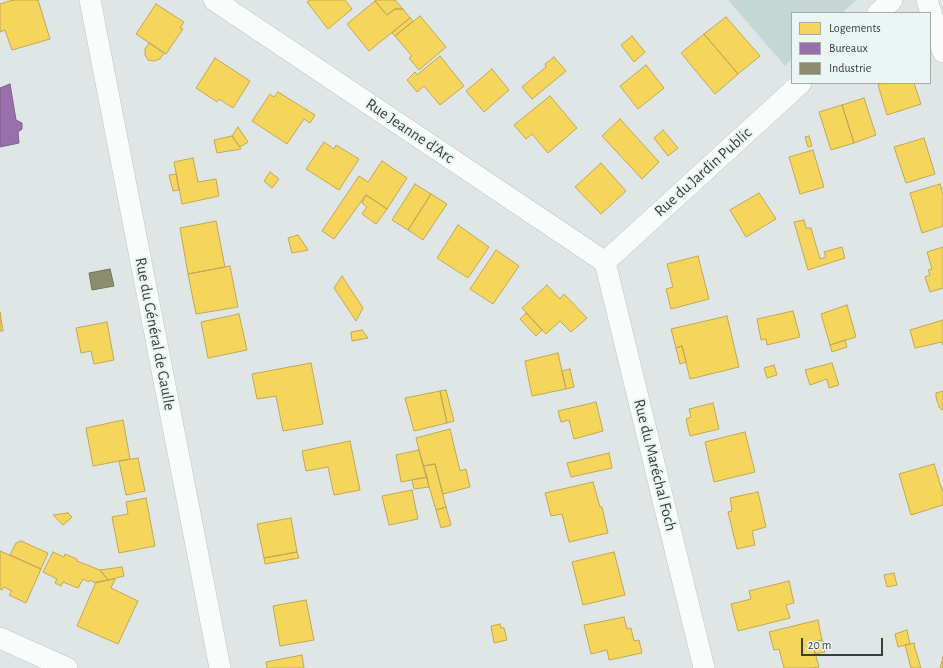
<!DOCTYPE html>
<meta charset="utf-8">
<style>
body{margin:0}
#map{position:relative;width:943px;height:668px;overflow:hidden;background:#e0e6e5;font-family:"Alegreya Sans",sans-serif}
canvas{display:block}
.legend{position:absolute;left:791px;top:12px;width:140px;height:72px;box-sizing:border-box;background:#ebf5f3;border:1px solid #a4acaa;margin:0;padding:5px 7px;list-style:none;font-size:12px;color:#3a3e3d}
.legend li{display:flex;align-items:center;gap:8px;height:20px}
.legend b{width:20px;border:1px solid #a4acaa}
.scale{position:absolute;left:801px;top:638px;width:82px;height:18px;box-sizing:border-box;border:2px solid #3a3e3d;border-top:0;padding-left:5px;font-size:12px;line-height:14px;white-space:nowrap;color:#3a3e3d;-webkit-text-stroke:3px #ebf5f3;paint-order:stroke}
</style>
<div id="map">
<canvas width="943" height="668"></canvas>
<ul class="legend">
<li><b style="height:11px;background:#f6d55c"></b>Logements</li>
<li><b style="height:11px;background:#9970ab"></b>Bureaux</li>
<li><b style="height:11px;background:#8c8c6e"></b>Industrie</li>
</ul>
<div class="scale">20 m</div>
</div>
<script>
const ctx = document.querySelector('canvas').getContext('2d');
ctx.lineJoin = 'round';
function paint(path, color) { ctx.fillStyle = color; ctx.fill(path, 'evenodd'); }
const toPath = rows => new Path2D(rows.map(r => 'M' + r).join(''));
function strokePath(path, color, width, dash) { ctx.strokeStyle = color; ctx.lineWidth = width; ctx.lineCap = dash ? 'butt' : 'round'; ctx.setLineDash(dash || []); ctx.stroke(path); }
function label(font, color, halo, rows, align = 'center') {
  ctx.font = font + ' "Alegreya Sans",sans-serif'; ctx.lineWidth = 4; ctx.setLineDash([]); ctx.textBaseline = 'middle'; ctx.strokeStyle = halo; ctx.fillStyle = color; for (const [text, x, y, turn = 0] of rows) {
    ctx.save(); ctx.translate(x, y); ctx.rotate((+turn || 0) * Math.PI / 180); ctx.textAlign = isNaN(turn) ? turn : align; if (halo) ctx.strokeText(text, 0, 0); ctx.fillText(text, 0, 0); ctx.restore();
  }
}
const green = toPath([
 [728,0,856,0,842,13,792,13,792,59,785,66]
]);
const homes = toPath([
 [13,0,38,0,50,39,12,50,5,30,0,32,0,4,13,0],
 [310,0,345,0,352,9,328,29,307,2,310,0],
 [377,0,395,0,403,9,395,9,387,15,375,1,377,0],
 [375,1,387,15,395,9,403,9,410,18,369,51,347,24,375,1],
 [156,4,184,22,180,28,183,29,166,54,136,34,156,4],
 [420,16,446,47,419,70,409,58,412,56,395,36,420,16],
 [726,17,760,56,738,74,704,34,726,17],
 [410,18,413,21,395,36,392,33,410,18],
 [704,34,738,74,715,94,681,53,704,34],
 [632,36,645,52,634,62,621,45,632,36],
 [149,43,164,53,160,59,154,61,148,60,145,55,145,49,149,43],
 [440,56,464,86,440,105,424,86,417,92,407,80,415,72,417,75,440,56],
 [554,57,566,71,532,99,522,87,546,67,545,64,554,57],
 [215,58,250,81,233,108,219,99,217,102,196,88,215,58],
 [646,65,664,88,638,109,620,86,646,65],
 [492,69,509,90,484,112,466,91,492,69],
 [883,83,914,83,921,104,887,115,878,85,883,83],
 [278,92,315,115,310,123,304,119,287,144,252,121,270,94,274,97,278,92],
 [550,96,577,128,548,153,532,134,526,139,514,125,550,96],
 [864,98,876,135,854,143,842,105,864,98],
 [842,105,854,143,831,150,819,112,842,105],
 [620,119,659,162,642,179,602,136,620,119],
 [238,127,248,142,240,147,232,136,238,127],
 [663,130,678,148,668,156,654,138,663,130],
 [232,136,241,149,217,153,214,140,232,136],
 [809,136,812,146,808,147,805,137,809,136],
 [924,138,935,174,906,183,894,147,924,138],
 [324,142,334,149,336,145,359,159,339,190,306,169,324,142],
 [813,150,824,187,800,194,789,157,813,150],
 [193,158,198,182,216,179,219,196,182,204,174,162,193,158],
 [382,161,407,178,387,209,366,195,334,239,322,231,359,176,368,182,382,161],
 [601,163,626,191,601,214,575,187,601,163],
 [270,172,279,179,272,188,264,181,270,172],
 [176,174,179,190,173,191,169,175,176,174],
 [415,184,431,194,408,230,392,220,415,184],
 [940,184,943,194,943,226,922,233,910,193,940,184],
 [759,193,776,219,746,237,730,210,759,193],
 [431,194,447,204,423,240,408,230,431,194],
 [366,195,387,209,376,224,362,214,367,207,362,203,366,195],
 [804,220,806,228,811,228,820,259,826,257,824,252,842,247,845,258,808,270,794,222,804,220],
 [216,221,225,267,188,274,180,228,216,221],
 [458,225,489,247,468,278,437,258,458,225],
 [298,235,308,250,292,253,288,238,298,235],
 [943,247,943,288,930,292,925,277,930,275,928,270,932,269,927,252,943,247],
 [496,250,519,266,493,304,470,289,496,250],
 [698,256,709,299,671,309,666,289,673,287,667,264,698,256],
 [230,266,238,307,196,314,188,274,230,266],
 [342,276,363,308,356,321,334,288,342,276],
 [547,285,560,299,564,294,587,318,571,332,560,321,546,334,522,308,547,285],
 [847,305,856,337,830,345,821,314,847,305],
 [793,311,800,337,767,345,766,339,761,340,757,319,793,311],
 [0,312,3,331,0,331,0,312],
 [526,313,542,330,536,336,520,319,526,313],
 [239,314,247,350,208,358,201,322,239,314],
 [727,316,739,367,690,379,682,346,676,348,671,329,727,316],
 [943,320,943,345,942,342,915,348,910,330,943,320],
 [107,322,114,360,94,364,91,351,81,353,76,328,107,322],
 [362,330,368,338,352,341,351,332,362,330],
 [845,340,847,347,832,352,830,345,845,340],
 [682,346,686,362,680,364,676,348,682,346],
 [558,353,566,389,532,396,525,361,558,353],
 [311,363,323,424,283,431,276,396,257,399,252,374,311,363],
 [832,363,839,385,829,388,827,379,810,385,805,370,832,363],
 [774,365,777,375,767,378,764,368,774,365],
 [570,369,574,387,566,389,562,371,570,369],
 [446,390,454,421,447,423,440,391,446,390],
 [440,391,447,423,414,431,405,398,440,391],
 [943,391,943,409,942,410,939,407,936,397,936,393,943,391],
 [596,402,603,431,574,439,569,420,561,422,558,411,596,402],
 [713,403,719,429,690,436,686,419,691,417,689,409,713,403],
 [123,420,130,459,93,466,86,428,123,420],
 [450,429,460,471,466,469,470,487,443,494,435,464,423,466,416,438,450,429],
 [745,432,755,472,714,482,705,442,745,432],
 [350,441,360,490,334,495,328,467,306,471,302,451,350,441],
 [419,450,427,477,401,482,396,455,419,450],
 [609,453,612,468,571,477,567,463,609,453],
 [138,458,145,491,126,495,119,461,138,458],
 [435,464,446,507,436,510,423,466,435,464],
 [934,464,943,493,943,505,911,515,899,474,934,464],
 [427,477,429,487,414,489,412,480,427,477],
 [593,482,600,507,602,507,608,533,569,542,562,514,551,516,545,493,593,482],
 [412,490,418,519,389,525,382,496,412,490],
 [758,492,766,527,752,531,755,545,737,549,728,512,732,511,730,498,758,492],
 [146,498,155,546,119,553,112,517,128,514,126,502,146,498],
 [446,507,451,525,441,528,436,510,446,507],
 [68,513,72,517,63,525,53,515,68,513],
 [291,518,297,552,264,558,257,524,291,518],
 [21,541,48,553,41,569,10,555,16,543,21,541],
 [0,551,41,569,26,603,9,595,12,591,4,587,2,590,0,589,0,551],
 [53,552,64,557,65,554,77,559,77,561,100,570,108,580,96,583,90,580,89,582,83,579,78,588,63,582,61,586,55,583,57,579,43,572,53,552],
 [297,552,299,558,265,564,264,558,297,552],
 [614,552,625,595,583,605,572,562,614,552],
 [122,567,124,576,108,580,100,570,122,567],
 [894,573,897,585,887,587,884,575,894,573],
 [115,579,111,588,138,601,118,644,77,626,96,582,115,579],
 [789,581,794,603,786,605,790,618,738,631,731,604,751,599,749,591,789,581],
 [306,600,314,640,280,646,273,606,306,600],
 [624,617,627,629,631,628,634,641,639,640,642,653,609,660,607,650,591,654,584,625,624,617],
 [818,620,822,640,812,642,819,667,813,668,784,668,779,649,774,650,769,632,818,620],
 [500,624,501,628,504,628,507,640,494,643,491,626,500,624],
 [907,630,910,644,898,647,895,634,907,630],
 [822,640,825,652,815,654,812,642,822,640],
 [914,643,915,648,921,668,911,668,905,645,914,643],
 [302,655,304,668,267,668,266,662,302,655],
 [943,657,943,668,940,668,943,657]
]);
const offices = toPath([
 [10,84,16,120,22,123,22,129,18,132,19,143,0,147,0,88,10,84]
]);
const industry = toPath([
 [110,269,114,286,92,290,89,273,110,269]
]);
const minor = toPath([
 [90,0,220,668],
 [214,0,605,262],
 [927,0,943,52],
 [878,13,892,0],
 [605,262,704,668],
 [605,262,801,83],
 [0,638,67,668]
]);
const streetNames = [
 ["Rue Jeanne d'Arc",410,131,34],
 ["Rue du Jardin Public",703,172,-42],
 ["Rue du Général de Gaulle",155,334,79],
 ["Rue du Maréchal Foch",655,465,76]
];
paint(green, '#c3d8d4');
paint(homes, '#f6d55c');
strokePath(homes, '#bea853', 1);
paint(offices, '#9970ab');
strokePath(offices, '#7c618a', 1);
paint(industry, '#8c8c6e');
strokePath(industry, '#73755f', 1);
strokePath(minor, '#bec3c2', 22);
strokePath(minor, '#fafbfb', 21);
label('16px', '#3a3e3d', '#ebf5f3', streetNames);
</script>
